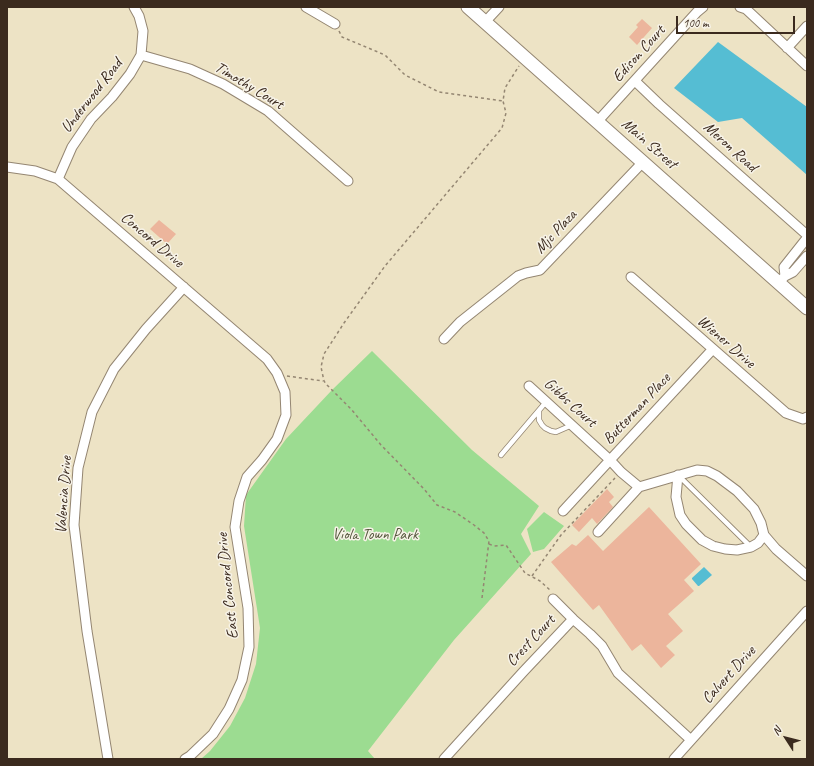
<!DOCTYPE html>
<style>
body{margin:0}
#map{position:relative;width:814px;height:766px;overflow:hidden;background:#ede3c5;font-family:Caveat,sans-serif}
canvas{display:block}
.frame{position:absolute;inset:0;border:8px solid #3b2a1e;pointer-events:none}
.north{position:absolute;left:766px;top:718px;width:40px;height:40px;-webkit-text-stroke:3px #f7f3e8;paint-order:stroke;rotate:306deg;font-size:11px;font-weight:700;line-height:16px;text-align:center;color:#3b2a1e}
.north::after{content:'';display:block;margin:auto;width:14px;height:18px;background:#3b2a1e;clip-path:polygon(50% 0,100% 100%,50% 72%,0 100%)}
.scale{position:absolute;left:676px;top:16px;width:119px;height:18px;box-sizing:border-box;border:2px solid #3b2a1e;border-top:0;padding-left:5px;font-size:12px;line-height:14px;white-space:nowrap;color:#3b2a1e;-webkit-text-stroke:3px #f7f3e8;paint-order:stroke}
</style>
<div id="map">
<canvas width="814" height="766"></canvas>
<div class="frame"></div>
<div class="north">N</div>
<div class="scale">100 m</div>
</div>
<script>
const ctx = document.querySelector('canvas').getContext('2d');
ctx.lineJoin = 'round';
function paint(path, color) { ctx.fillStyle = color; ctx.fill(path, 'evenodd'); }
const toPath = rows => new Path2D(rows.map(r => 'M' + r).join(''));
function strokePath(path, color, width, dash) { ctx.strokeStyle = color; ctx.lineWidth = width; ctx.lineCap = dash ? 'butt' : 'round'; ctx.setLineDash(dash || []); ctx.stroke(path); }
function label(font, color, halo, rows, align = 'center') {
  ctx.font = font + ' Caveat,sans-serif'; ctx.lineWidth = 3; ctx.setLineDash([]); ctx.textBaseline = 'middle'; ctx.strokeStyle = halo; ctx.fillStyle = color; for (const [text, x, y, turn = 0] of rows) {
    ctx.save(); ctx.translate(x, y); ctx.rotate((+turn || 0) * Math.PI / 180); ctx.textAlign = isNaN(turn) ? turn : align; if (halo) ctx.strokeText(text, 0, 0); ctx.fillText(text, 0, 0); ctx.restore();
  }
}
const green = toPath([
 [372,351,472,450,539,506,521,534,531,554,454,640,368,751,375,759,201,759,210,751,230,726,245,698,256,664,260,628,244,526,246,495,286,439,332,390],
 [544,512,564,526,544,549,533,552,527,529]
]);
const water = toPath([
 [718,42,807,107,807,175,742,118,718,122,674,88],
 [704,567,712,575,699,586,698,586,692,579,692,578]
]);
const building = toPath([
 [642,19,652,28,637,45,629,37,638,27,636,25],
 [159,220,176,234,167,244,150,229],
 [607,489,614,497,609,502,613,507,597,524,592,518,579,532,572,525],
 [649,507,701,564,684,580,694,591,668,614,683,631,666,646,675,655,661,668,641,644,632,651,599,605,593,610,551,562,572,544,576,546,588,535,603,551]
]);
const path = toPath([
 [339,31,342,37,385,55,405,75,439,92,503,101],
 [287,376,323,381],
 [489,544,494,546,506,545,525,573,540,581,551,591],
 [532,576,561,535,615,478],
 [482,598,489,541,484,533,474,525,455,512,437,505,424,489,381,445,351,409,326,384,324,381,321,367,324,354,344,323,385,266,502,128,506,113,503,101,505,88,519,66]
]);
const lane = toPath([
 [539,411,539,420,542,425,545,428,551,431,556,432,572,425],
 [501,455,546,402],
 [678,475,751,547]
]);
const street = toPath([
 [306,7,335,24],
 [740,7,746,9,807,66],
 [485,22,499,7],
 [787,48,807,26],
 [141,55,190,69,223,84,268,111,348,181],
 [635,81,659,104,807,235],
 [597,122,697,12,703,7],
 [7,167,35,171,58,179,267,359,277,373,285,392,286,415,277,439,262,460,247,477,239,501,235,527,248,608,249,647,242,680,229,709,213,734,190,756,185,759],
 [58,179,72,147,91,119,112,97,130,74,141,55,143,31,139,16,134,7],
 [785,276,784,267,807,238],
 [631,277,786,413,803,419,807,417],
 [782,279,785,276,793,272,807,256],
 [444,339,460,322,518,276,526,273,540,270,643,162],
 [529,386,610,460,563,511],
 [678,475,676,497,680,515,686,524,702,540,713,546,725,549,737,550,751,547,758,543,764,535],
 [639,487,621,472,610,460,712,350],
 [598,532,639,487,697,470,707,471,717,476,737,491,754,509,761,523,764,535,776,549,807,576],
 [553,599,573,619],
 [108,759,87,631,74,525,78,468,92,412,114,369,146,329,184,287],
 [444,759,523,672,573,619,590,634,602,646,618,673,691,740],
 [674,759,807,611]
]);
const secondary = toPath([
 [468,7,807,308]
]);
const streetNames = [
 ["Edison Court",639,54,-48],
 ["Timothy Court",249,86,31],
 ["Underwood Road",92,96,-52],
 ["Main Street",649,144,41],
 ["Meron Road",730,147,42],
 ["Mjc Plaza",556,232,-47],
 ["Concord Drive",152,240,40],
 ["Wiener Drive",726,342,41],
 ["Gibbs Court",570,403,42],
 ["Butterman Place",637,409,-47],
 ["Valencia Drive",64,495,-86],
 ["East Concord Drive",228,586,-96],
 ["Crest Court",531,641,-47],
 ["Calvert Drive",729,675,-48]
];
const parkNames = [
 ["Viola Town Park",375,535]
];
paint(green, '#9cdc91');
paint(water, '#55bdd3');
paint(building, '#ecb59c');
strokePath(lane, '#948672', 6);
strokePath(street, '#948672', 11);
strokePath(secondary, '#948672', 15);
strokePath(path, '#948672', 1.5, [3, 3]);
strokePath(lane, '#fff', 4.5);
strokePath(street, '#fff', 9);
strokePath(secondary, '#fff', 13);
label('16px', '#3b2a1e', '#f7f3e8', streetNames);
label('16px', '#53563b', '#f7f3e8', parkNames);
</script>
